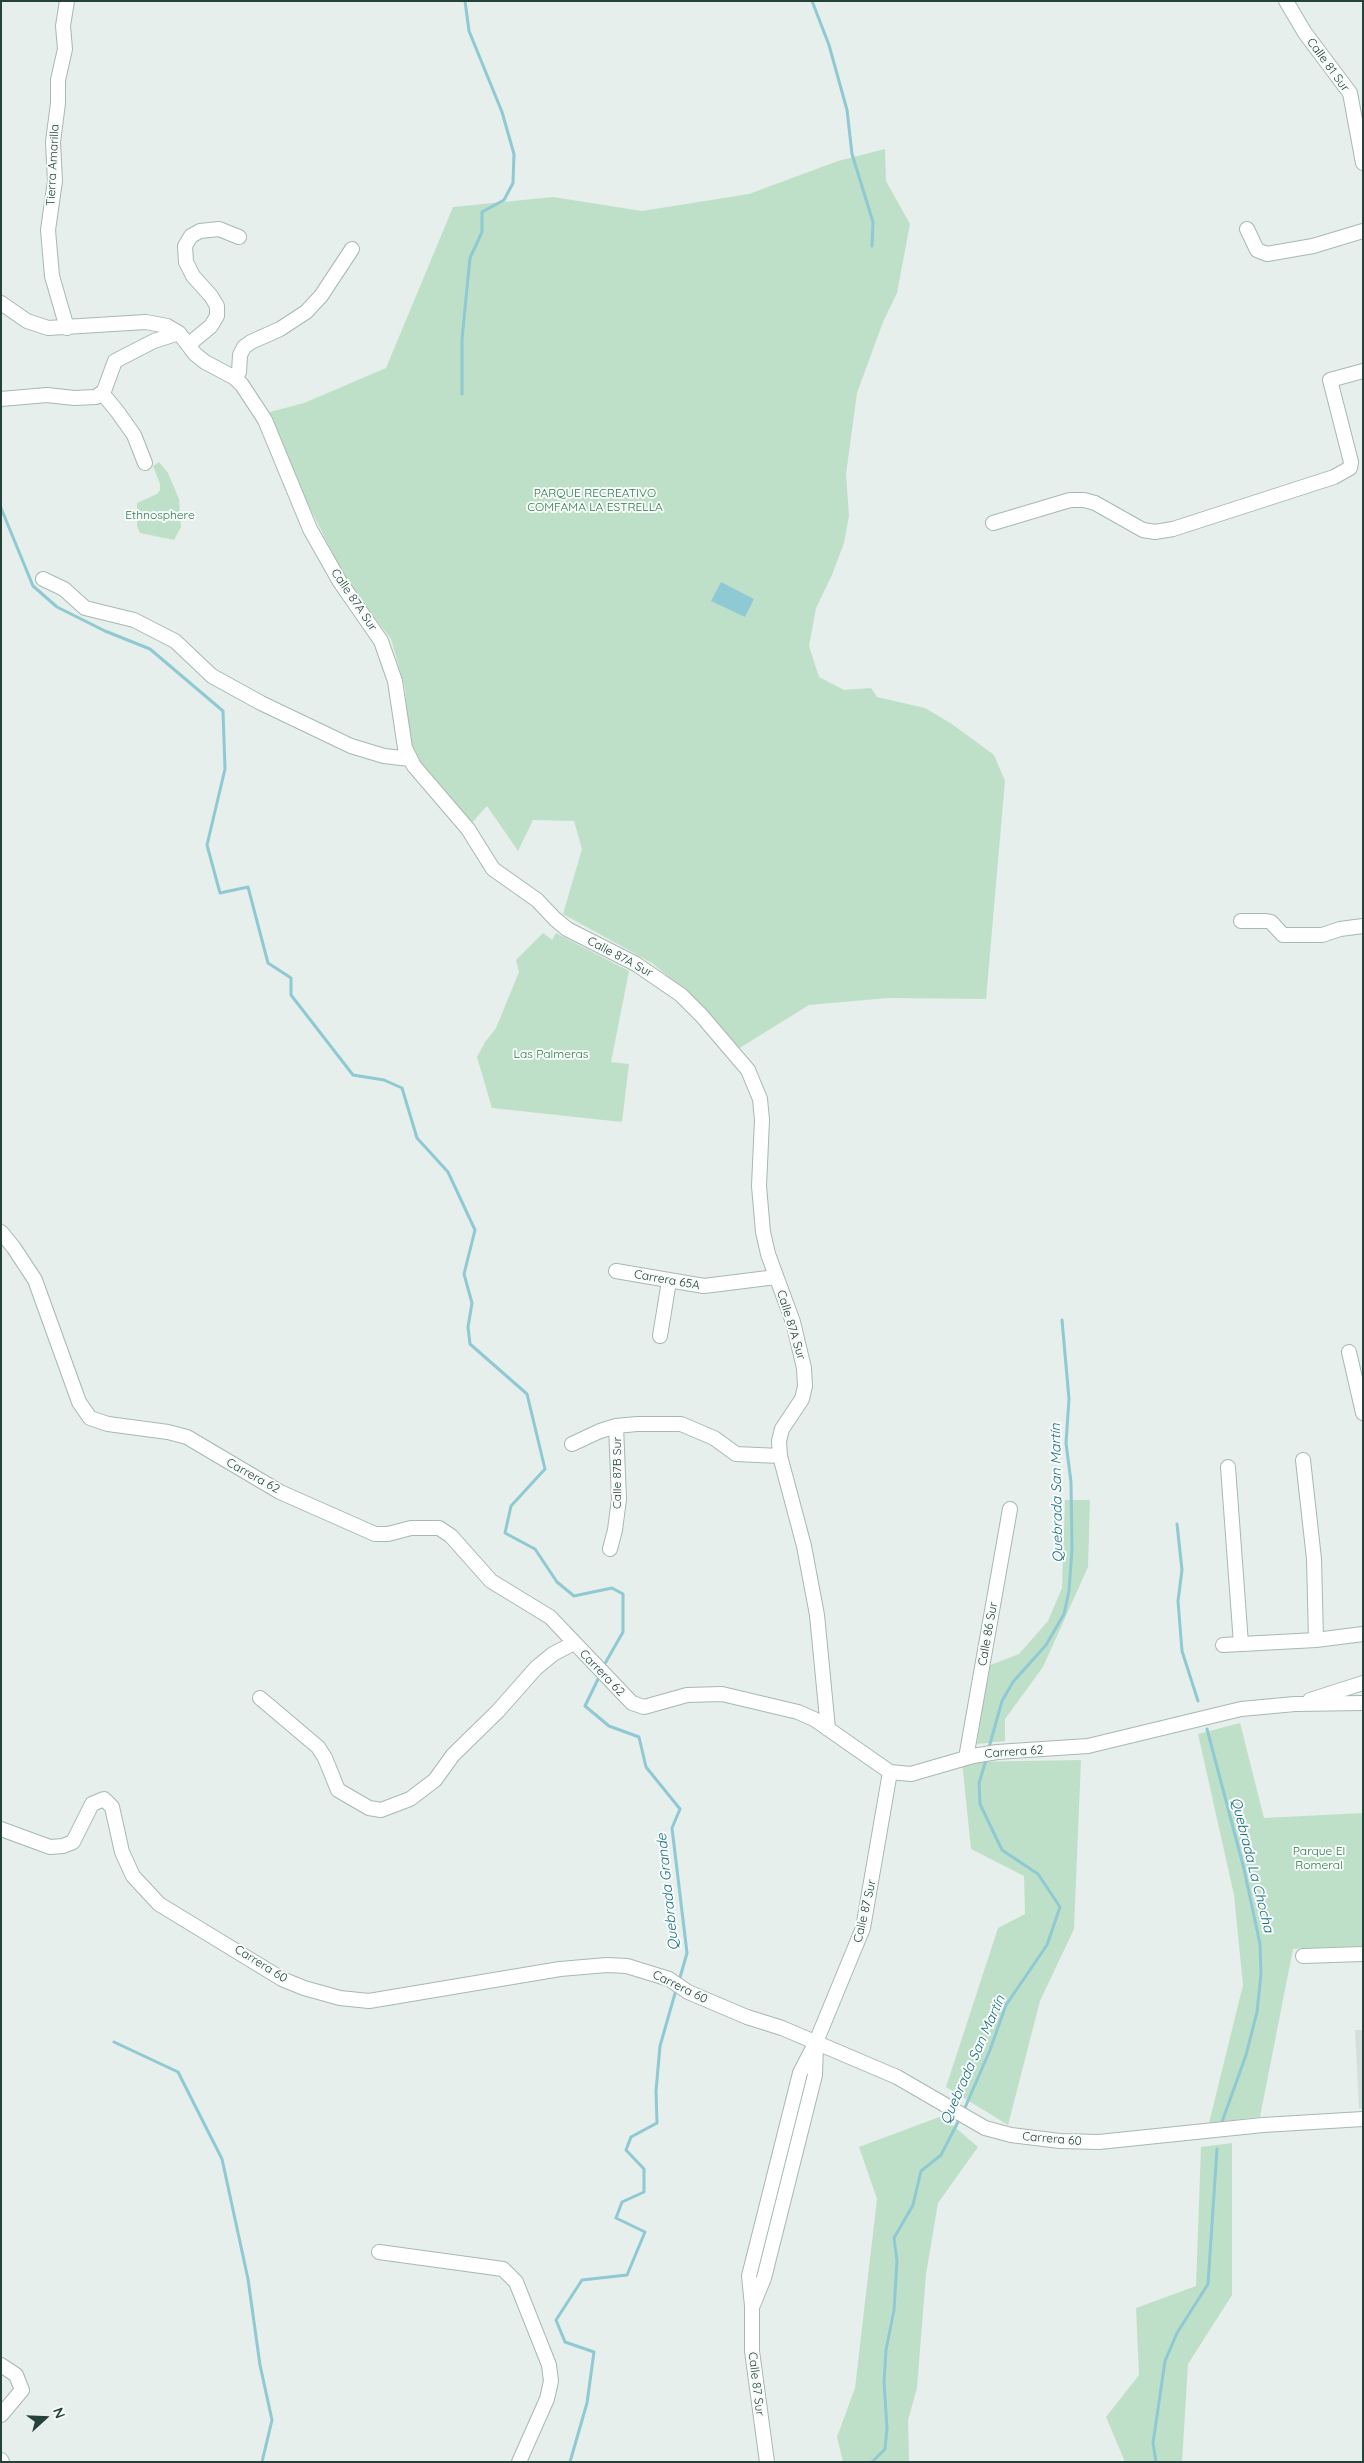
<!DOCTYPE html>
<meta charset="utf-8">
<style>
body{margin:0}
#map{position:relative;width:1364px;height:2463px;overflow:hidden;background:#e6efeb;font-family:Quicksand,sans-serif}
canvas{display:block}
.frame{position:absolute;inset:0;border:2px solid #24423a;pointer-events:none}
.north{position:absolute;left:20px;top:2393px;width:50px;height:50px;-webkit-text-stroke:4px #f7fbf9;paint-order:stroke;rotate:70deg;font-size:14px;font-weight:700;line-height:20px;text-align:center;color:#24423a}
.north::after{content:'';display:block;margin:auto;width:18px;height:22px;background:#24423a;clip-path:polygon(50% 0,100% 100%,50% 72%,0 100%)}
</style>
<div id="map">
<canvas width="1364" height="2463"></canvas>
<div class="frame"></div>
<div class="north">N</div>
</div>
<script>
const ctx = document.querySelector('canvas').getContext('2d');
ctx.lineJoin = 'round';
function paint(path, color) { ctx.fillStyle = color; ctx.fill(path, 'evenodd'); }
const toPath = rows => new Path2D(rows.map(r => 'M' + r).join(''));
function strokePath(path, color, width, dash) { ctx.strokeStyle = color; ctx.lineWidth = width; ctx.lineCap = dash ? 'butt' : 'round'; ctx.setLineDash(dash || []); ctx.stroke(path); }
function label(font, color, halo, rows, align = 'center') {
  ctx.font = font + ' Quicksand,sans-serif'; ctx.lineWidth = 4; ctx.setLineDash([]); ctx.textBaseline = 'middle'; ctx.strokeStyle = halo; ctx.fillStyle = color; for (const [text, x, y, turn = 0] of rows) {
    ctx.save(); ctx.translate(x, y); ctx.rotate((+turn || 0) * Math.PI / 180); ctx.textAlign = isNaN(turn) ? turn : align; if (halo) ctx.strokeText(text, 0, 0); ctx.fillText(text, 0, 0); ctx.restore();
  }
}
const built = toPath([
 [1355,2030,1363,2030,1363,2108,1359,2109]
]);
const green = toPath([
 [885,149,886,181,910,224,897,293,883,322,857,393,846,474,849,516,844,543,832,575,816,608,809,646,819,677,844,690,871,688,877,697,925,708,952,724,994,755,1005,781,986,999,888,998,809,1005,738,1049,696,1000,652,963,563,914,582,849,574,821,533,820,518,851,487,806,469,826,438,787,410,749,405,688,391,639,348,584,294,476,270,412,304,403,386,368,453,207,553,197,642,211,749,194,838,161],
 [159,462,168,473,179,499,181,527,174,540,140,533,137,526,137,503,157,494,160,490,160,484,153,466],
 [543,933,552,940,556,933,629,971,611,1062,629,1064,622,1122,492,1108,477,1057,485,1042,496,1028,519,972,516,960],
 [1065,1500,1090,1500,1088,1567,1043,1667,1005,1719,1005,1741,977,1744,988,1666,1019,1654,1048,1621,1062,1588],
 [1240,1723,1264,1818,1363,1813,1363,1946,1293,1949,1260,2117,1209,2123,1243,1985,1234,1895,1198,1734],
 [1081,1760,1074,1929,1040,2001,1008,2125,946,2087,998,1928,1025,1914,1024,1876,971,1849,962,1762],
 [942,2116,978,2147,938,2203,926,2274,917,2388,908,2420,909,2462,843,2462,837,2437,855,2388,877,2199,859,2147],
 [1232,2143,1232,2295,1188,2364,1182,2462,1125,2462,1106,2417,1139,2375,1136,2308,1196,2286,1201,2147]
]);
const water = toPath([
 [721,582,754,599,745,617,711,601]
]);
const stream = toPath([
 [812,1,829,45,847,110,852,154,873,222,872,246],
 [462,394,462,339,470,258,482,232,482,212,504,200,513,183,514,154,502,112,469,31,465,1],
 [1,508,33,586,57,607,105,631,150,649,223,711,225,769,207,845,220,893,248,887,268,963,291,978,291,995,353,1075,384,1080,402,1088,417,1138,448,1172,475,1230,464,1274,472,1303,468,1327,470,1344,527,1394,545,1469,511,1506,505,1533,535,1549,557,1582,574,1596,612,1588,623,1594,623,1632,603,1667],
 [1177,1524,1182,1570,1178,1601,1182,1651,1198,1701],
 [600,1675,585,1706,609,1726,639,1737,646,1767,680,1809,672,1828,687,1953,679,1981],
 [1207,1729,1244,1869,1260,1944,1261,1974,1257,2012,1246,2055,1222,2122],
 [988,1751,1002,1701,1013,1682,1046,1645,1064,1614,1069,1591,1072,1549,1071,1482,1066,1443,1069,1399,1062,1320],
 [114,2042,178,2072,222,2159,248,2279,260,2365,272,2420,262,2462],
 [964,2110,990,2050,1006,2005,1047,1945,1060,1907,1038,1874,1002,1850,980,1804,979,1783,987,1757],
 [570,2462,587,2403,594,2352,565,2342,556,2320,582,2280,627,2275,645,2232,616,2218,622,2202,644,2192,644,2169,626,2150,631,2137,657,2123,656,2091,660,2046,676,1990],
 [872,2462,885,2449,887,2428,884,2382,886,2350,894,2310,897,2261,894,2238,913,2205,921,2171,941,2155,960,2118],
 [1156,2462,1153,2443,1165,2361,1177,2333,1208,2284,1217,2149]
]);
const minor = toPath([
 [67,1,63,26,65,49,58,80,58,103,53,142,55,181,48,230,52,276,67,328],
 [1286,1,1305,33,1350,93,1363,163],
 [1247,229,1257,250,1267,254,1313,246,1363,231],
 [1,303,27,321,48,328,146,322,167,326,179,333,195,354,205,362,235,378,242,385,265,420,310,529,340,582,381,641,395,681,405,748,414,766,468,829,493,869,537,900,555,919,567,929,636,964,681,995,701,1015,748,1070,760,1099,762,1120,759,1186,763,1232,768,1254,793,1322,804,1368,805,1386,802,1399,782,1429,779,1441,780,1456,804,1546,817,1615,828,1729],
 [188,345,211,326,217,316,217,306,211,296,193,276,186,262,185,246,191,236,200,231,219,229,239,237],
 [235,378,239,372,240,355,244,347,251,342,280,329,306,312,321,296,352,249],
 [102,393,117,411,134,435,145,463],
 [1,399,47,395,74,398,96,397,104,391,115,361,154,341,179,333],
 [993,523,1070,500,1084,500,1095,503,1143,530,1155,532,1173,529,1334,477,1350,468,1351,462,1330,380,1363,371],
 [43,579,64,589,85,608,134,620,175,641,212,676,261,703,351,746,384,756,410,759],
 [1241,921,1266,921,1271,922,1283,935,1322,935,1340,929,1363,926],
 [1,1232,14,1248,35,1280,79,1402,90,1418,108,1424,168,1432,187,1437,280,1492,375,1534,388,1534,411,1528,439,1528,451,1536,491,1581,550,1617,632,1703,644,1707,687,1695,722,1694,798,1712,814,1719,890,1772,911,1774,973,1756,997,1752,1088,1746,1241,1709,1295,1704,1363,1703],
 [616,1271,704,1286,776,1277],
 [660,1336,669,1281],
 [1349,1352,1363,1413],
 [572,1444,600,1431,616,1426,637,1424,681,1424,714,1438,736,1454,780,1456],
 [1303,1460,1314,1559,1316,1640],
 [1228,1467,1241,1644],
 [610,1549,615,1530,619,1499,616,1426],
 [1223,1645,1316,1640,1363,1634],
 [260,1698,318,1747,325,1758,338,1790,369,1808,381,1810,410,1799,435,1780,453,1755,498,1711,536,1668,553,1654,574,1643],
 [1310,1700,1363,1683],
 [966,1758,1010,1509],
 [1,1829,50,1847,63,1846,73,1842,92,1804,104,1799,112,1807,122,1852,133,1876,159,1904,282,1979,304,1988,340,1998,369,2001,560,1969,607,1965,627,1966,669,1979,688,1992,747,2017,782,2028,897,2077,985,2128,1011,2135,1060,2141,1099,2142,1263,2125,1363,2119],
 [1303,1956,1363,1954],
 [379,2252,503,2269,516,2282,549,2365,551,2381,547,2399,519,2462],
 [753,2305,764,2278,815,2075,816,2047],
 [1,2365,16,2375,22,2390,1,2415],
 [1,2460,2,2462],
 [767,2462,752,2351,752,2306,749,2276,800,2073,816,2042,863,1928,890,1772]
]);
const streetNames = [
 ["Calle 81 Sur",1328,65,54],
 ["Tierra Amarilla",53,165,-87],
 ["Calle 87A Sur",354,600,56],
 ["Calle 87A Sur",620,957,28],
 ["Carrera 65A",667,1280,10],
 ["Calle 87A Sur",791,1325,73],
 ["Calle 87B Sur",617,1473,-90],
 ["Carrera 62",253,1476,29],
 ["Calle 86 Sur",988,1634,-80],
 ["Carrera 62",602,1673,46],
 ["Carrera 62",1014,1752,-4],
 ["Calle 87 Sur",865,1911,-77],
 ["Carrera 60",261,1964,32],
 ["Carrera 60",680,1987,26],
 ["Carrera 60",1052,2139,5],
 ["Calle 87 Sur",756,2384,83]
];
const parkNames = [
 ["PARQUE RECREATIVO",595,493],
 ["COMFAMA LA ESTRELLA",595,507],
 ["Ethnosphere",160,515],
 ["Las Palmeras",551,1054],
 ["Parque El",1319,1851],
 ["Romeral",1319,1865]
];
const waterNames = [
 ["Quebrada San Martín",1057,1493,-91],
 ["Quebrada La Chocha",1252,1865,76],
 ["Quebrada Grande",668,1892,-96],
 ["Quebrada San Martín",973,2060,-66]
];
paint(built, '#d4dfda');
paint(green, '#bfe0c8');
paint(water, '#8ec9d4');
strokePath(stream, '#8ec9d4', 3);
strokePath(minor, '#a8b8b2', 16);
strokePath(minor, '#fff', 14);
label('12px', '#24423a', '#f7fbf9', streetNames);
label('12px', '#2d7a4b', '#f7fbf9', parkNames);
label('italic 14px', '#1c6f80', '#f7fbf9', waterNames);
</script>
